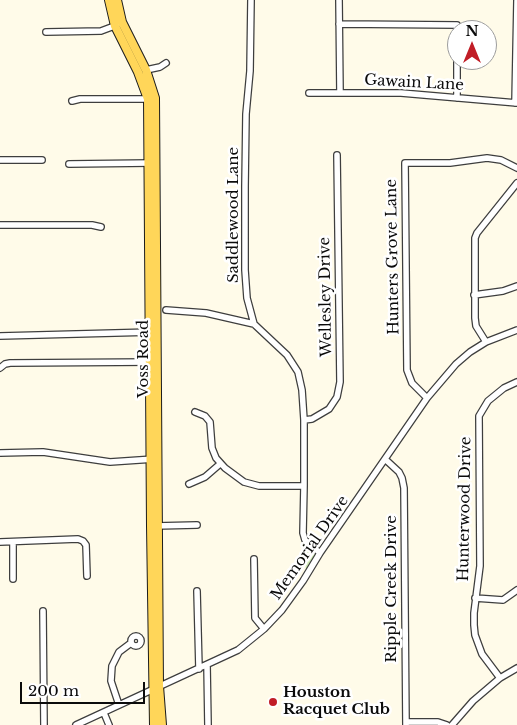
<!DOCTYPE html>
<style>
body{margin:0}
#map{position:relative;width:517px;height:725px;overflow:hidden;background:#fffbe9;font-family:"Libre Baskerville",serif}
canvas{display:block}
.north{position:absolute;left:447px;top:20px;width:50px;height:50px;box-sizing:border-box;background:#fff;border:1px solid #9d9d9d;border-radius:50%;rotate:0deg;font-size:14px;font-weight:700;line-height:20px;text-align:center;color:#0b0b0b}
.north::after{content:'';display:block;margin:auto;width:18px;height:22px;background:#c11d26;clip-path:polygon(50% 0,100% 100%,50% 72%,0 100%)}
.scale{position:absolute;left:20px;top:682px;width:125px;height:22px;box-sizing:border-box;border:2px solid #0b0b0b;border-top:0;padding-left:6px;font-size:15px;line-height:18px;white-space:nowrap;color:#0b0b0b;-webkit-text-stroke:4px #fff;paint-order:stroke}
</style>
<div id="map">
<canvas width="517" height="725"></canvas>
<div class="north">N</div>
<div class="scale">200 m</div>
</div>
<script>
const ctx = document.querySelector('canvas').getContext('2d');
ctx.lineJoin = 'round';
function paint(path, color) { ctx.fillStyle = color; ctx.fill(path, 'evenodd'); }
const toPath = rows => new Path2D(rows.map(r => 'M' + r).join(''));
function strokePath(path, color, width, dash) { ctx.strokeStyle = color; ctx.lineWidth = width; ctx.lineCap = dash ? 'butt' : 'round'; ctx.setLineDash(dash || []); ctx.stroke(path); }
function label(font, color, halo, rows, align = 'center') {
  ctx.font = font + ' "Libre Baskerville",serif'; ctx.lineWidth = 5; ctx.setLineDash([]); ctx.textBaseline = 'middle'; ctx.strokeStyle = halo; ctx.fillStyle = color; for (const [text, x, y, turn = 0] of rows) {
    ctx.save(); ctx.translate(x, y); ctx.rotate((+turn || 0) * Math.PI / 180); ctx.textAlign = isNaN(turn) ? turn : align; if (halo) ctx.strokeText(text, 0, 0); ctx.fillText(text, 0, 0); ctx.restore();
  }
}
const green = toPath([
 [303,543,316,555,306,570]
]);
const minor = toPath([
 [251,0,250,71,246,114,245,186,245,270,247,298,254,324,287,355,298,372,302,390,304,420,304,486,303,533,305,540,320,553],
 [339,0,340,93],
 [339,24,457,25,457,30],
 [46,32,101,31,117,25],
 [146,70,160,67,166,63],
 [309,93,401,93,517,103],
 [457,98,457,60],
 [72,101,80,99,148,99],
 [515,103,517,1],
 [0,160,42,160],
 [69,164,151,163],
 [0,225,92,225,101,227],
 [474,295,503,291,517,286],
 [166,310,206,313,254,324],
 [0,336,153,332],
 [486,342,476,326,475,318,475,238,477,233,517,183],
 [0,368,5,364,10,363,154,362],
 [427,398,412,383,407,370,405,163,450,163,487,158,501,160,517,168],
 [195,412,205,416,210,422,212,448,216,458,225,468,244,482,259,486,304,486],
 [304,420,312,419,329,409,337,397,340,382,337,155],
 [0,453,43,452,110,462,154,459],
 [386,460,399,472,402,478,404,488,406,725],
 [189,484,205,477,220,464],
 [155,526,197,525],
 [0,542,78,539,83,541,86,545,87,576],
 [254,559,255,618,264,629],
 [13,579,13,542],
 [197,591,199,669],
 [475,598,503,600,517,590],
 [43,611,44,725],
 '131 641a5 5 0 1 1 10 0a5 5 0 1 1-10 0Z',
 [207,665,208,725],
 [500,678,482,654,475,635,474,625,474,613,480,566,479,416,488,401,504,388,517,382],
 [119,705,111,681,112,666,119,652,131,643],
 [104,713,109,725],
 [406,722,438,722,447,725],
 [76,725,238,650,264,629,282,610,303,581,320,553,427,398,456,364,470,352,486,342,517,330],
 [452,725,473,701,500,678,517,668]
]);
const major = toPath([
 [109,0,115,26,138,72,148,99,151,526,154,725],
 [117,0,122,22,146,70,155,98,159,686,162,725]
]);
const markers = [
 [273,702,5,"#c11d26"]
];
const streetNames = [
 ["Gawain Lane",414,83,3],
 ["Saddlewood Lane",234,215,-90],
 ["Hunters Grove Lane",393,257,-91],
 ["Wellesley Drive",326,297,-91],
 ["Voss Road",144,359,-90],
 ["Hunterwood Drive",465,509,-89],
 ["Memorial Drive",310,548,-55],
 ["Ripple Creek Drive",392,589,-90]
];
const poiNames = [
 ["Houston",283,693],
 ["Racquet Club",283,710]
];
paint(green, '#cfebb2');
strokePath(minor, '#3e3e3e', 8);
strokePath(major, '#1c1c1c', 10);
strokePath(minor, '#fff', 5.5);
strokePath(major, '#ffd659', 8);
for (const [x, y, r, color] of markers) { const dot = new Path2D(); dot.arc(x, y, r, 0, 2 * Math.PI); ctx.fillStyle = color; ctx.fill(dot); strokePath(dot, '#fff', 2); }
label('15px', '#0b0b0b', '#fff', streetNames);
label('bold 15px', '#0b0b0b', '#fff', poiNames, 'left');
</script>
